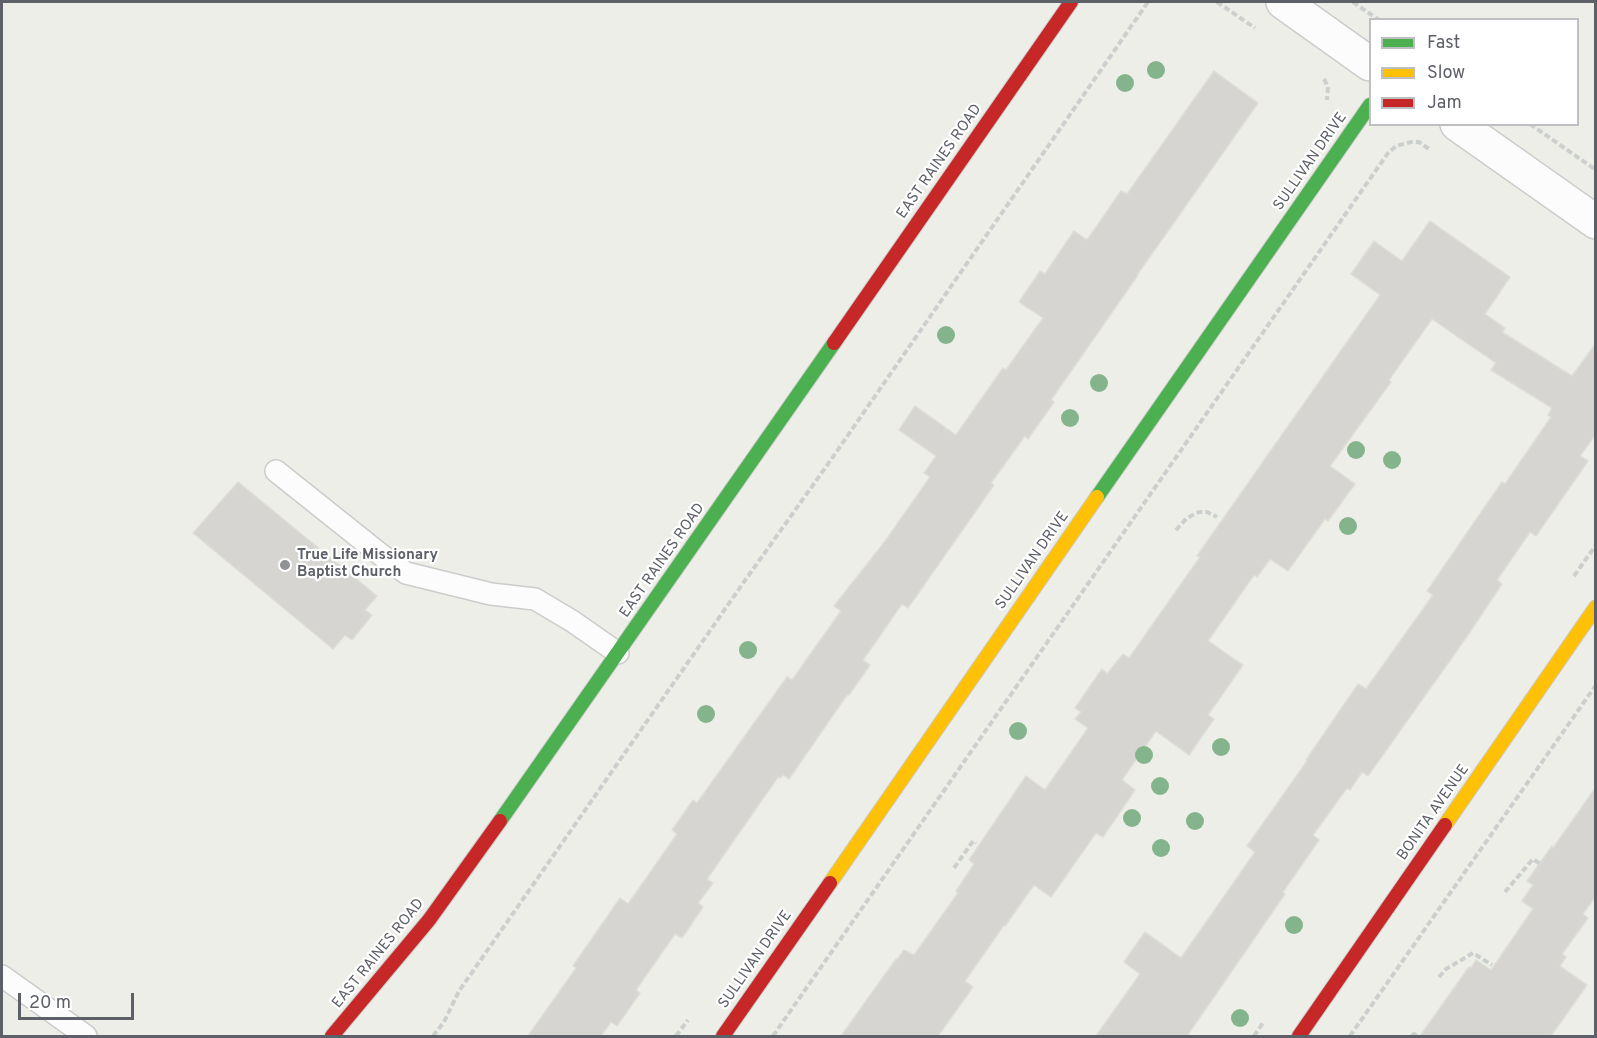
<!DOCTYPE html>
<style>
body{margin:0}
#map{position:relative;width:1597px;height:1038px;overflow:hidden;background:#eeeee9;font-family:Overpass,sans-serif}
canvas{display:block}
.frame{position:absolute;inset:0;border:3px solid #5d6067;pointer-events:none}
.legend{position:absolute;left:1369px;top:18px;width:210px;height:108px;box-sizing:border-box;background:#fff;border:2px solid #bebfc2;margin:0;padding:8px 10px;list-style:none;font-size:18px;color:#5d6067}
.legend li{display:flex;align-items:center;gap:12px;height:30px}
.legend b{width:30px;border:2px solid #bebfc2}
.scale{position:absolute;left:18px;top:993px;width:116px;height:27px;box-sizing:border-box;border:3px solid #5d6067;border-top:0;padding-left:8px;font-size:18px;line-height:21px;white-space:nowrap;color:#5d6067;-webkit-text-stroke:4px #fff;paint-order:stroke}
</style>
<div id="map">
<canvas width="1597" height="1038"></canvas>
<div class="frame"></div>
<ul class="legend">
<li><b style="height:8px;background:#4caf50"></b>Fast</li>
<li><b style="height:8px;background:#ffc107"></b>Slow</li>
<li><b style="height:8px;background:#c62828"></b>Jam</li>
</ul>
<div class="scale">20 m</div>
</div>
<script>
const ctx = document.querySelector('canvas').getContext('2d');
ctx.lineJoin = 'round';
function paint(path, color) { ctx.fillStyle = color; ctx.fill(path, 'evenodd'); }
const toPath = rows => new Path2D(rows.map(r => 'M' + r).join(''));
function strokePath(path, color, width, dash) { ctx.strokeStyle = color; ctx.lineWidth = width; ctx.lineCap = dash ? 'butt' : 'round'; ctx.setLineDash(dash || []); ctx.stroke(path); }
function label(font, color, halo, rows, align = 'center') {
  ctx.font = font + ' Overpass,sans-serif'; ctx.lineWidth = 4.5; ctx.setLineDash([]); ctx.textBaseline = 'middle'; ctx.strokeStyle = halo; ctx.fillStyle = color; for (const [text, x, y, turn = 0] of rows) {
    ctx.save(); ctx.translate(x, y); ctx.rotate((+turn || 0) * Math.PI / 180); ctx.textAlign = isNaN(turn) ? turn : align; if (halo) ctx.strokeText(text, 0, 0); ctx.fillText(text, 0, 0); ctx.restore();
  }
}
const building = toPath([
 [1214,71,1258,103,1137,275,1138,275,1051,400,1054,402,1028,439,1025,436,991,483,994,485,908,608,902,604,863,660,870,665,849,695,847,695,789,779,783,775,780,778,778,777,707,879,713,883,698,903,703,907,682,938,675,934,636,990,640,993,617,1026,611,1022,601,1036,528,1036,576,968,573,966,620,898,628,904,677,834,672,830,693,800,697,803,787,677,792,680,841,611,834,606,886,540,930,477,924,473,936,456,899,430,915,406,956,435,1003,368,1006,370,1043,318,1019,302,1040,271,1045,274,1074,231,1087,240,1121,191,1127,194,1214,71],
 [1430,221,1510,277,1485,314,1505,328,1502,332,1572,376,1596,343,1596,434,1580,456,1588,461,1536,536,1530,532,1497,580,1502,584,1468,635,1368,776,1362,772,1350,790,1347,788,1313,835,1319,840,1283,892,1285,894,1187,1036,1096,1036,1140,974,1124,962,1145,932,1181,958,1255,852,1247,846,1307,761,1306,760,1358,684,1366,689,1433,595,1427,591,1502,482,1505,484,1551,417,1548,415,1552,408,1491,370,1496,363,1432,319,1389,380,1391,382,1330,466,1355,484,1328,521,1325,519,1288,571,1270,559,1257,577,1254,575,1208,641,1243,665,1208,715,1214,719,1189,755,1156,731,1122,780,1135,790,1103,837,1096,833,1051,897,1034,885,1005,926,1004,925,965,981,973,987,938,1036,841,1036,896,959,897,960,904,950,914,955,958,893,956,891,974,864,969,860,1026,776,1045,790,1088,728,1075,719,1081,712,1075,708,1102,669,1107,674,1123,654,1129,658,1200,557,1197,556,1380,295,1351,274,1374,241,1402,261,1430,221],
 [238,482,377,596,365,610,372,615,352,640,345,635,333,649,193,533,238,482],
 [1596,787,1596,896,1583,914,1588,918,1562,954,1566,957,1560,966,1587,985,1551,1036,1420,1036,1469,967,1471,968,1476,960,1491,970,1533,909,1522,901,1533,885,1527,881,1552,846,1553,848,1596,787]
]);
const path = toPath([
 [1217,2,1255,28],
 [1353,2,1379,20],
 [1324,79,1328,87,1327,100],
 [1530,124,1596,170],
 [1176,530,1187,518,1199,512,1207,512,1217,517],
 [1574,576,1596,545],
 [954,868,973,841,976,843],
 [1505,892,1533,859,1540,864],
 [1439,977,1446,969,1473,953,1492,965],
 [433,1036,444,1022,459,991,746,579,828,464,1148,2],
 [676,1036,688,1020],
 [773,1036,1388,153,1396,146,1411,142,1419,142,1429,149],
 [1254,1036,1263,1023],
 [1350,1036,1596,685],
 [1412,1036,1414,1034,1418,1036]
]);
const lane = toPath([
 [276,471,385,558,406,573,491,594,535,599,572,621,618,653],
 [2,976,86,1036]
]);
const street = toPath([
 [1283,2,1370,64],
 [1457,124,1596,222]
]);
const fast = toPath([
 [1097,497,1370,105],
 [500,821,834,343]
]);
const slow = toPath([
 [1445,825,1596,607],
 [830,883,1097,497]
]);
const jam = toPath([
 [834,343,1071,2],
 [332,1036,429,920,500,821],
 [723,1036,830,883],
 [1299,1036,1445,825]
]);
const trees = [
 [1156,70],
 [1125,83],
 [946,335],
 [1099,383],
 [1070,418],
 [1356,450],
 [1392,460],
 [1348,526],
 [748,650],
 [706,714],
 [1018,731],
 [1221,747],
 [1144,755],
 [1160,786],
 [1132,818],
 [1195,821],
 [1161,848],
 [1294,925],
 [1240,1018]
];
const markers = [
 [285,565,6,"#909294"]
];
const streetNames = [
 ["EAST RAINES ROAD",940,162,-55],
 ["SULLIVAN DRIVE",1311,162,-55],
 ["EAST RAINES ROAD",663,561,-55],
 ["SULLIVAN DRIVE",1033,561,-55],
 ["BONITA AVENUE",1434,813,-55],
 ["EAST RAINES ROAD",379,954,-51],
 ["SULLIVAN DRIVE",756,960,-55]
];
const poiNames = [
 ["True Life Missionary",297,556],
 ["Baptist Church",297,573]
];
paint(building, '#d6d5d2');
strokePath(building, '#deddd7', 1.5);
strokePath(lane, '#cbcccb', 24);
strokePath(street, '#cbcccb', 36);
strokePath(fast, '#cacbca', 16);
strokePath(slow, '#cacbca', 16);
strokePath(jam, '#cacbca', 16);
strokePath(path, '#cbcfcd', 4, [6, 3]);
strokePath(lane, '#fcfcfc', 21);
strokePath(street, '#fcfcfc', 33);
strokePath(fast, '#4caf50', 14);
strokePath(slow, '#ffc107', 14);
strokePath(jam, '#c62828', 14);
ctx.fillStyle = '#84b48c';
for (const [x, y] of trees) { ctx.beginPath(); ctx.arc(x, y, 9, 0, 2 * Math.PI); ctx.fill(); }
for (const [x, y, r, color] of markers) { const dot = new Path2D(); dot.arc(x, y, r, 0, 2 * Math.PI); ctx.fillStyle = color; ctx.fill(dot); strokePath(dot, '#fff', 2); }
label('15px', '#5d6067', '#fff', streetNames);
label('bold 15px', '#5d6067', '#fff', poiNames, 'left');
</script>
